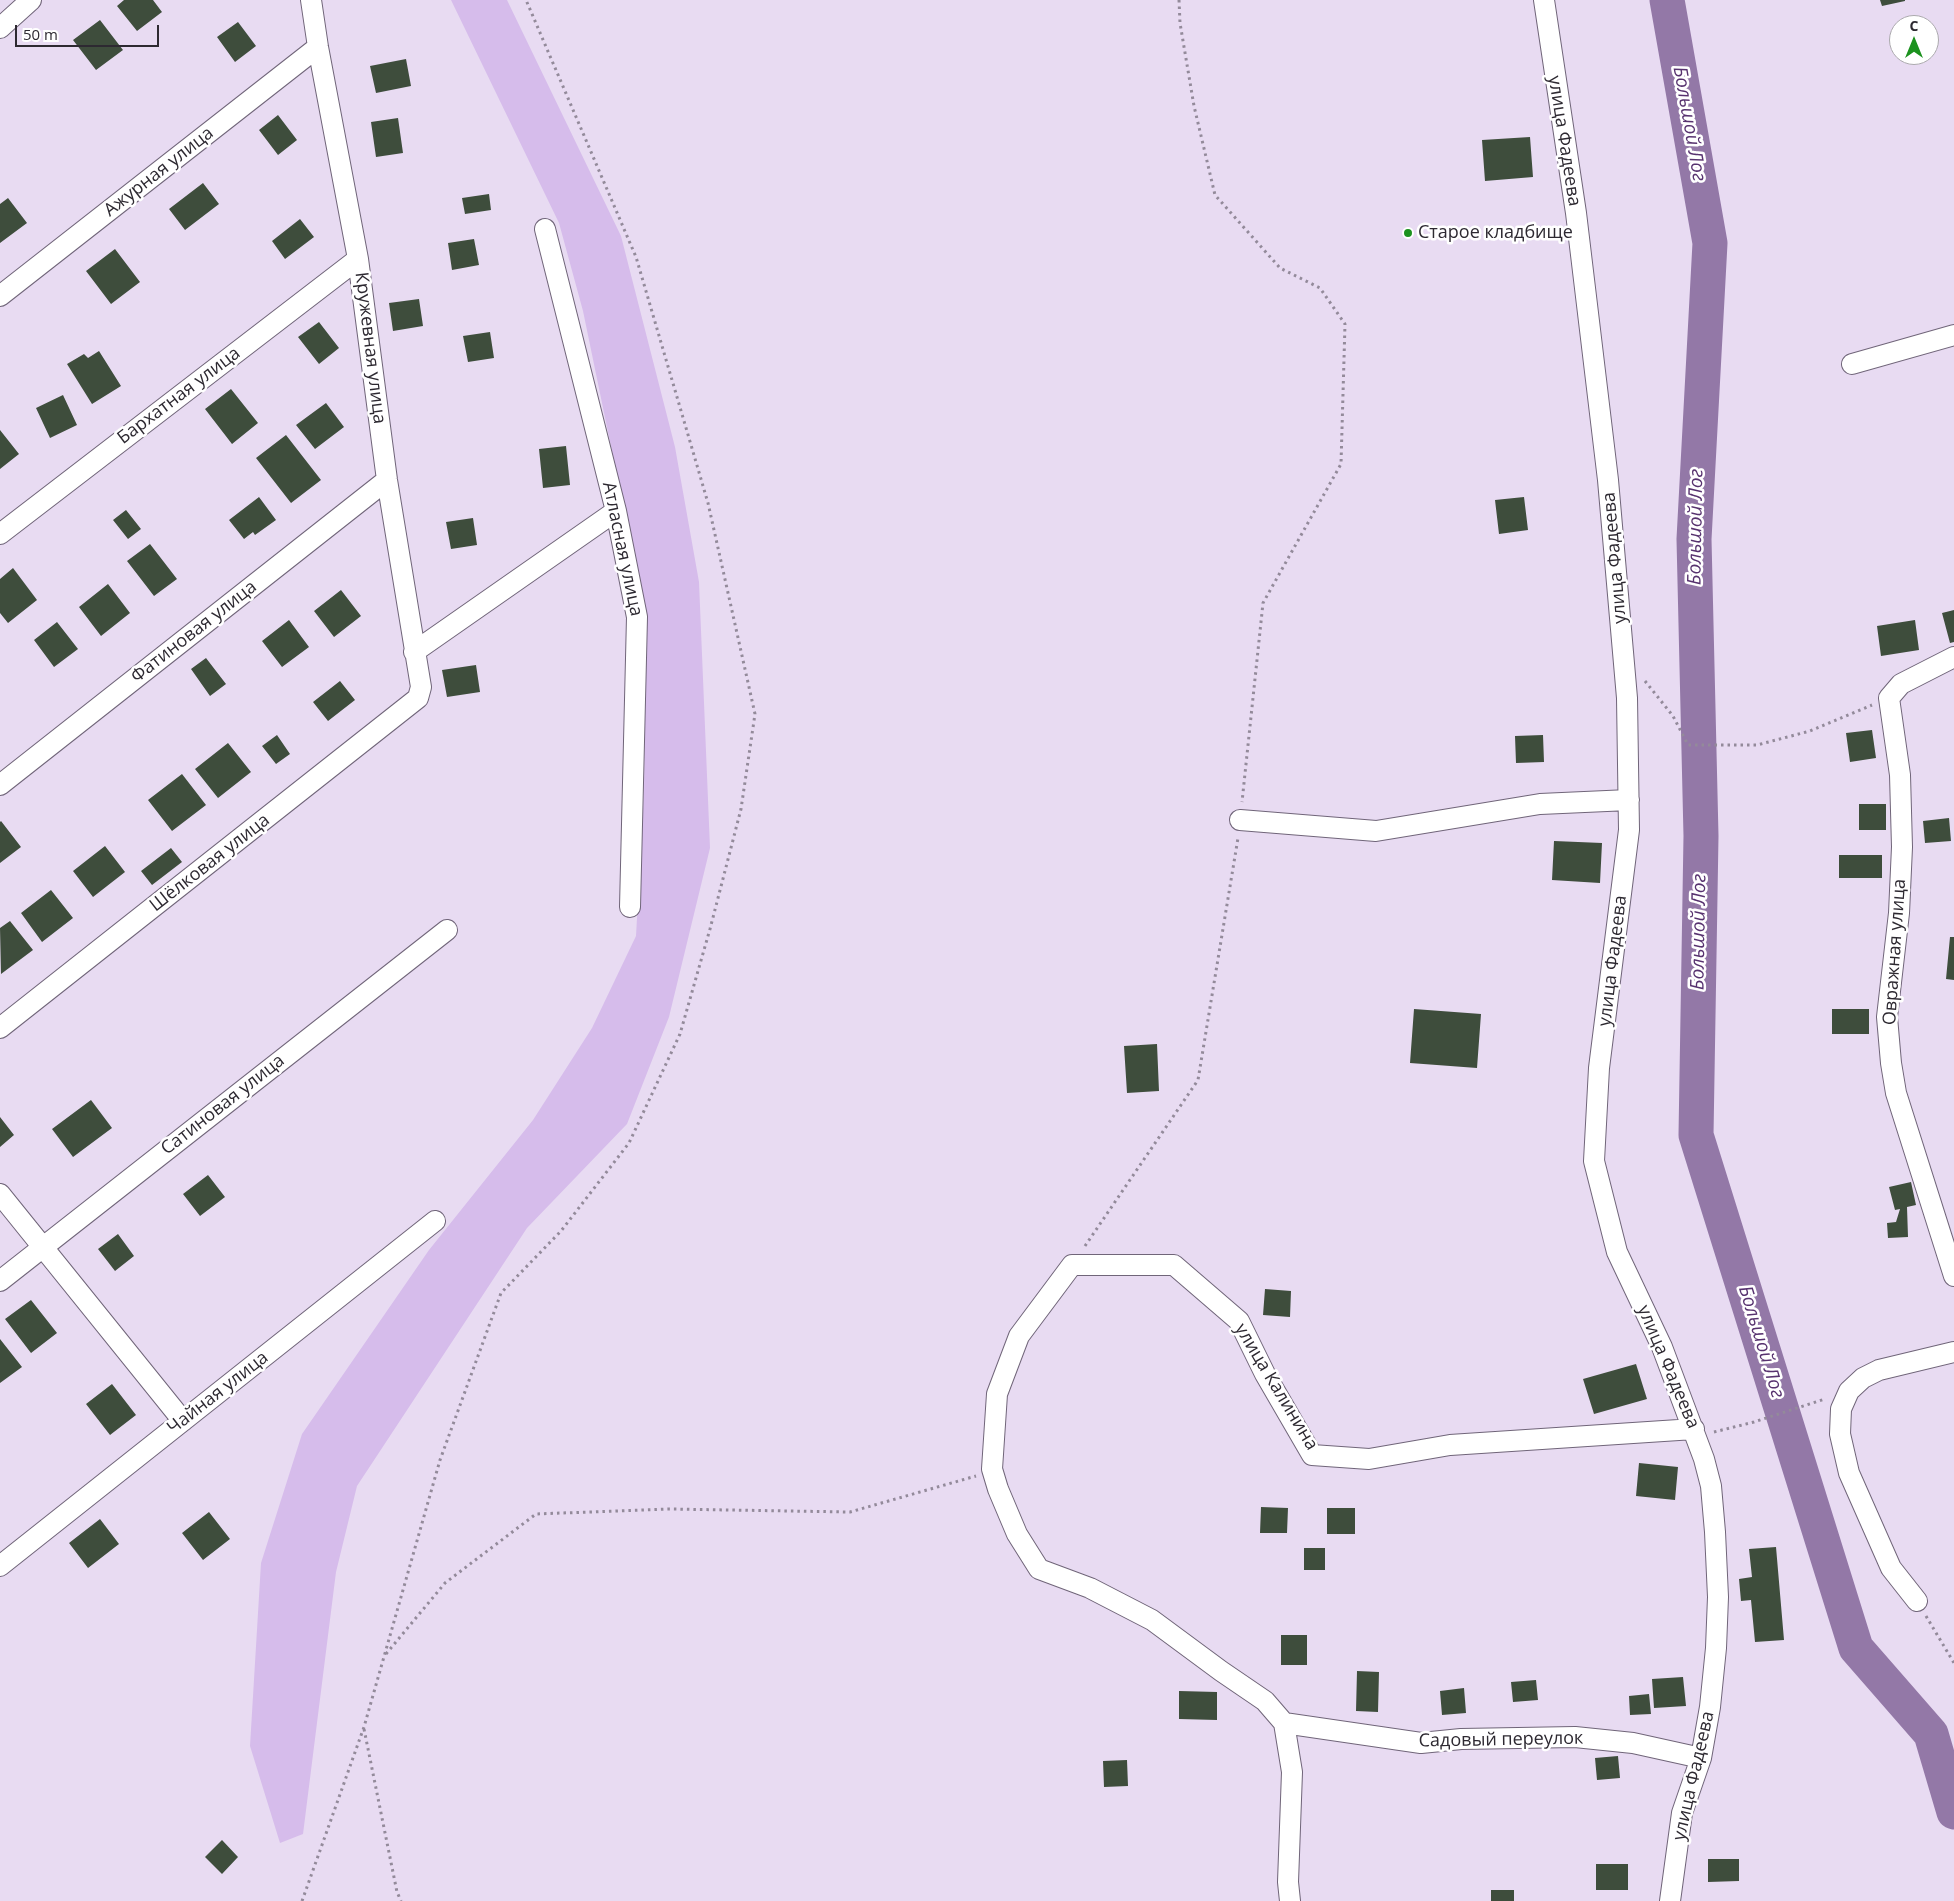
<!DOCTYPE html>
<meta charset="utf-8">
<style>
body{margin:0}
#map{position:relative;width:1954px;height:1901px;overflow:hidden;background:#e8dbf2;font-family:"Open Sans",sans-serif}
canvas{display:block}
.north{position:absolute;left:1889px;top:15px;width:50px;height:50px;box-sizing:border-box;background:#fff;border:1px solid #aba9ad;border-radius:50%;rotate:0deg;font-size:14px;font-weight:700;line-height:20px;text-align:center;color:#2d2931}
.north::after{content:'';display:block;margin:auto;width:18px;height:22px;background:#1c921f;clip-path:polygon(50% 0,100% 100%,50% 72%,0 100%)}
.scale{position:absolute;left:15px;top:25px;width:144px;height:22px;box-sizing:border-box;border:2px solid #2d2931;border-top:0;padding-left:6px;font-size:15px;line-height:18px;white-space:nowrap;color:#2d2931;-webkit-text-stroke:4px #fff;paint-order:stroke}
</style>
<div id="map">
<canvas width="1954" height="1901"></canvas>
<div class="north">С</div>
<div class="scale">50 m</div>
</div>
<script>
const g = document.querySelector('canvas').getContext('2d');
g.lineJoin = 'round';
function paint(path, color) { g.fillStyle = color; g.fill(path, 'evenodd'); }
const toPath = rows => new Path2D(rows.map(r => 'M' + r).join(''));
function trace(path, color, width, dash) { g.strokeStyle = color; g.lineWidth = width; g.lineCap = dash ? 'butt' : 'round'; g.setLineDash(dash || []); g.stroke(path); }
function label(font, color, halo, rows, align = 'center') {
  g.font = font + ' "Open Sans",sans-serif'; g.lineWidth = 5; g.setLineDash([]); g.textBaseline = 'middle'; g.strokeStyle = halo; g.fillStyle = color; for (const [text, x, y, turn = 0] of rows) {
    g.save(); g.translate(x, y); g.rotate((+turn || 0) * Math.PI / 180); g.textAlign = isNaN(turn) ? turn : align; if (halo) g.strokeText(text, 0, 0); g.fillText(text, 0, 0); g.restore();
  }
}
paint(toPath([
 [451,0,507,0,621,236,675,447,699,582,710,848,669,1017,627,1124,527,1228,357,1486,336,1572,303,1834,280,1843,250,1746,261,1563,302,1434,429,1250,533,1120,592,1028,636,936,644,793,646,650,633,553,583,311,559,223]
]), '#d6bceb');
trace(toPath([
 [1667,0,1710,243,1694,539,1701,836,1696,1135,1856,1648,1931,1734,1954,1812]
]), '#9378a7', 35);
paint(toPath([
 [124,0,153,0,162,12,137,31,117,6],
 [1880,0,1905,0,1905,1,1882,6],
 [100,20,123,50,96,70,73,40],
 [238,22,256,46,235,62,217,37],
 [406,59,411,86,376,93,370,66],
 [278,115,297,140,278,155,259,130],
 [398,118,403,153,376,157,371,122],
 [1530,137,1533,177,1485,181,1482,140],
 [203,183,219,204,185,230,169,209],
 [489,194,491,210,465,214,462,198],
 [8,198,27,223,0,243,0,204],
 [300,219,314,237,285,259,272,241],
 [474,239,479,265,452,270,448,243],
 [115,249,140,282,111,304,86,271],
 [419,299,423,326,393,331,389,303],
 [319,322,339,348,319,364,298,337],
 [490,332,494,358,468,362,463,336],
 [99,351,121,386,92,404,67,364,84,354,88,358],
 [231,389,258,423,232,444,205,409],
 [63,395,77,425,50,438,36,408],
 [326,403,344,427,315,449,296,425],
 [0,430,19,454,0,469],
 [286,435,321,480,291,503,256,458],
 [566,446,570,485,543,488,539,449],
 [259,497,276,520,255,535,253,532,244,539,229,520],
 [1524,497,1528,530,1499,534,1495,500],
 [126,510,141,529,128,539,113,520],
 [473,518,477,545,451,549,446,522],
 [150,544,177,579,154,596,127,561],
 [13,568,37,600,8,623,0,613,0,579],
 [108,584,130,613,101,636,79,607],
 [341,590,361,616,334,637,314,611],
 [1954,610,1954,642,1950,643,1942,613],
 [289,620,309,647,282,667,262,641],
 [1915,620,1919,650,1881,656,1877,626],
 [57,622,78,649,54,667,34,640],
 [206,658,226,684,210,696,191,669],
 [476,665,480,692,447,697,442,670],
 [340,681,355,700,328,721,313,702],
 [1872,730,1876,758,1850,762,1846,733],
 [277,735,290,754,276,764,262,746],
 [1543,735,1544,762,1516,763,1515,736],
 [228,743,251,772,218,798,195,769],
 [182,774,206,805,172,831,148,800],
 [1859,804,1886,804,1886,830,1859,830],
 [1949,818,1951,841,1925,843,1923,821],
 [1,821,21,847,0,863,0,822],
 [1554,841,1602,843,1600,883,1552,880],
 [105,846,125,872,93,897,73,871],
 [171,848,182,862,152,885,141,871],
 [1839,855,1882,855,1882,878,1839,878],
 [51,890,73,918,42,942,21,913],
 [10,921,33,950,1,974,0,928],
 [1950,937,1954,937,1954,980,1946,979],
 [1414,1009,1481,1014,1477,1068,1410,1063],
 [1832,1009,1869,1009,1869,1034,1832,1034],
 [1157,1044,1159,1091,1127,1093,1124,1046],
 [91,1100,112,1128,73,1157,52,1129],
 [0,1117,14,1135,0,1147],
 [208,1175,225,1197,200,1216,183,1194],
 [1911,1182,1916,1205,1907,1207,1908,1237,1888,1238,1887,1223,1896,1222,1900,1209,1895,1210,1889,1187],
 [118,1234,134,1256,115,1271,98,1249],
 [1265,1289,1291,1291,1290,1317,1263,1315],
 [31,1300,57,1333,31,1353,5,1319],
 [0,1339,22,1367,0,1383],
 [1636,1364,1647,1399,1594,1414,1583,1379],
 [112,1384,136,1415,110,1435,86,1404],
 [1639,1463,1678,1467,1675,1500,1636,1496],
 [1261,1507,1288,1508,1287,1533,1260,1533],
 [1327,1508,1355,1508,1355,1534,1327,1534],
 [209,1512,230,1539,203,1560,182,1533],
 [100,1519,119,1544,88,1568,69,1543],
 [1776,1547,1784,1640,1755,1642,1751,1600,1741,1601,1739,1579,1752,1577,1749,1549],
 [1304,1548,1325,1548,1325,1570,1304,1570],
 [1281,1635,1307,1635,1307,1665,1281,1665],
 [1357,1671,1379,1672,1378,1712,1356,1711],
 [1683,1677,1686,1706,1654,1708,1652,1679],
 [1536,1680,1538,1700,1513,1702,1511,1682],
 [1464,1688,1466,1713,1442,1715,1440,1691],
 [1179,1691,1217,1692,1217,1720,1179,1719],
 [1649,1694,1651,1714,1630,1715,1629,1696],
 [1618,1756,1620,1778,1597,1780,1595,1758],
 [1127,1760,1128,1786,1104,1787,1103,1761],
 [222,1840,238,1857,222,1874,205,1857],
 [1708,1859,1739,1859,1739,1881,1708,1882],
 [1596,1864,1628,1864,1628,1890,1596,1890],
 [1491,1890,1514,1890,1514,1901,1491,1901]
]), '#3e4d3c');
const minor = toPath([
 [1544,0,1576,213,1608,480,1627,698,1629,830,1599,1068,1594,1161,1617,1252,1662,1347,1704,1459,1711,1486,1715,1532,1718,1597,1716,1648,1710,1707,1701,1758,1682,1813,1670,1901],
 [0,28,31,0],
 [545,229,616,511,637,617,630,907],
 [0,296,318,47],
 [1852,364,1954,335],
 [0,534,358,259],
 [414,652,616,511],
 [1954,657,1901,684,1889,698,1900,775,1902,847,1899,913,1887,1017,1891,1063,1896,1093,1954,1276],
 [0,785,387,480],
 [1240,820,1376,831,1540,804,1629,800],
 [0,1028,418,698,421,687,387,480,358,259,318,47,311,0],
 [0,1194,183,1421],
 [0,1281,447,930],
 [1694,1429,1450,1445,1369,1459,1312,1455,1265,1374,1239,1321,1174,1265,1072,1265,1019,1336,997,1394,992,1469,998,1489,1017,1534,1039,1569,1090,1588,1152,1620,1221,1671,1265,1701,1284,1723,1421,1743,1461,1739,1575,1737,1633,1743,1701,1758],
 [0,1566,435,1221],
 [1917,1601,1891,1568,1849,1473,1840,1434,1841,1409,1849,1391,1863,1378,1879,1370,1954,1352],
 [1284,1723,1292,1772,1288,1882,1290,1901]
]);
trace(minor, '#706579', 22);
trace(toPath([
 [1179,0,1180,23,1194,106,1215,195,1280,268,1320,288,1345,324,1341,464,1263,603,1242,802],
 [1645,681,1673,716,1688,745,1757,745,1810,731,1872,705],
 [1085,1246,1198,1080,1238,838],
 [1714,1432,1754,1422,1825,1399],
 [1926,1616,1954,1663],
 [386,1654,445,1583,536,1514,669,1509,850,1512,976,1476],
 [364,1729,397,1892,401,1901],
 [302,1901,364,1727,440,1460,501,1293,561,1231,629,1143,680,1034,710,929,741,809,755,714,708,503,636,257,526,0]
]), '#938a9a', 3, [2.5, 4]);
trace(minor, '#fff', 20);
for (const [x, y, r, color] of [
 [1408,233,5,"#1c921f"]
]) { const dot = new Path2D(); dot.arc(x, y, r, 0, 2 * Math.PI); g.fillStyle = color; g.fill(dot); trace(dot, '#fff', 2); }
label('18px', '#2d2931', '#fff', [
 ["улица Фадеева",1564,141,81],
 ["Ажурная улица",159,172,-38],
 ["Кружевная улица",370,348,83],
 ["Бархатная улица",179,396,-37],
 ["Атласная улица",622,549,78],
 ["улица Фадеева",1615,558,-95],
 ["Фатиновая улица",194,632,-38],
 ["Шёлковая улица",210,863,-38],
 ["Овражная улица",1895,952,-86],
 ["улица Фадеева",1613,961,-83],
 ["Сатиновая улица",223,1105,-38],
 ["улица Фадеева",1668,1367,67],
 ["улица Калинина",1276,1387,59],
 ["Чайная улица",218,1393,-38],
 ["Садовый переулок",1501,1740,-1],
 ["улица Фадеева",1694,1776,-77]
]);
label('18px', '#2d2931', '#fff', [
 ["Старое кладбище",1418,233]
], 'left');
label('italic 19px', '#57326f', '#fff', [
 ["Большой Лог",1689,124,80],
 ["Большой Лог",1696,527,-89],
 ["Большой Лог",1699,932,-89],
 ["Большой Лог",1761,1342,73]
]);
</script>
